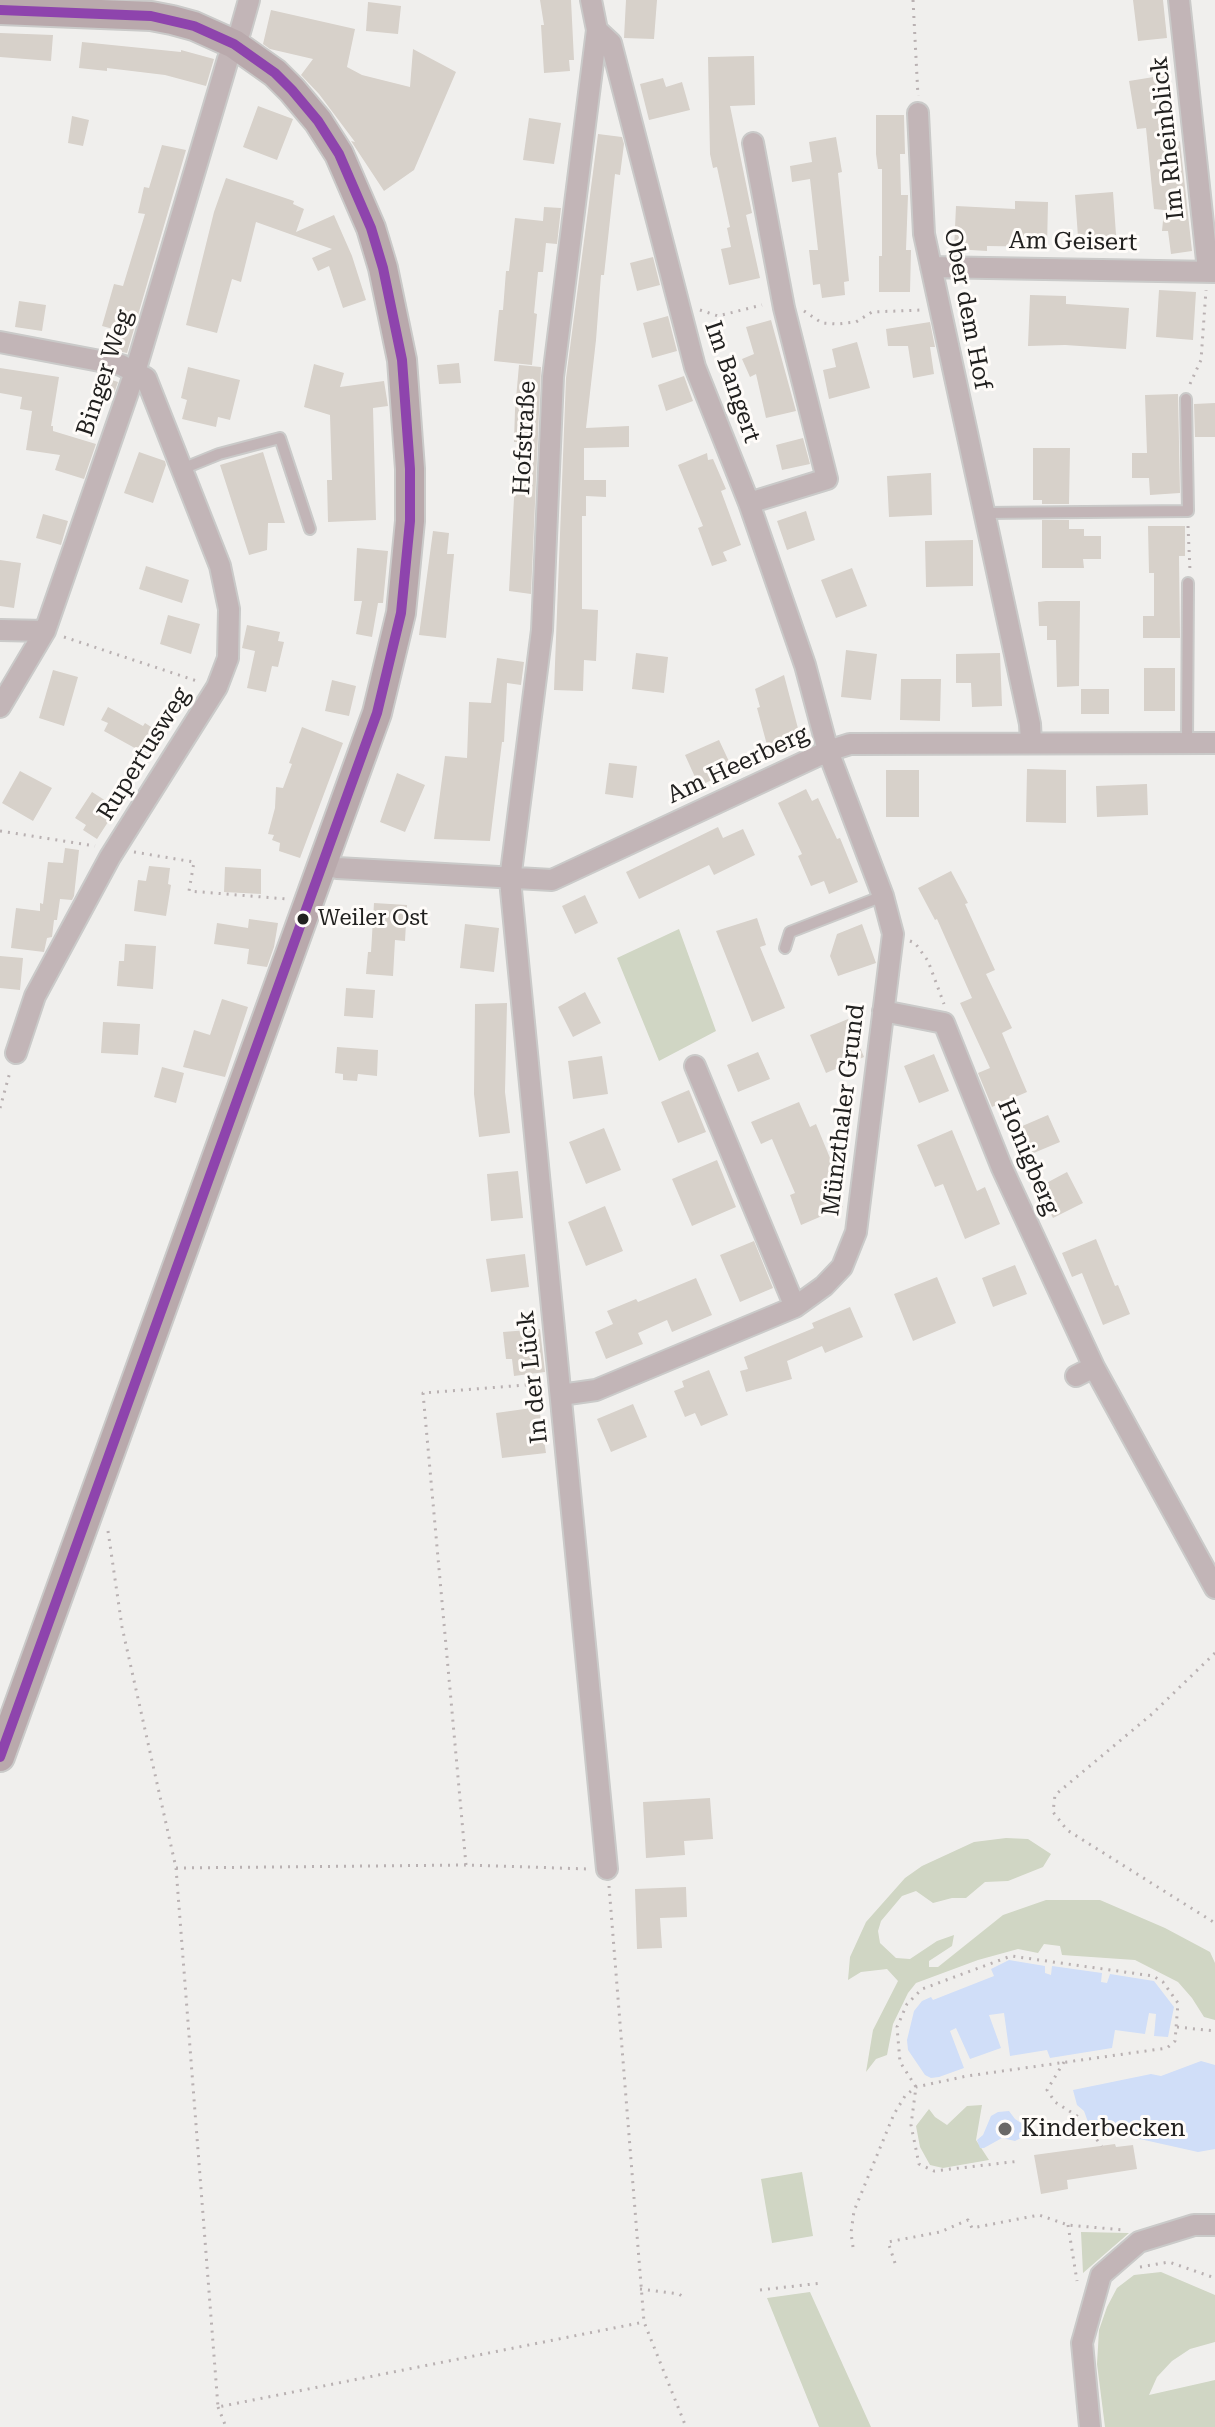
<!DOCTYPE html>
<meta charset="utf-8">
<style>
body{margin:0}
canvas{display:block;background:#f0efed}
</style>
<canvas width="1215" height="2427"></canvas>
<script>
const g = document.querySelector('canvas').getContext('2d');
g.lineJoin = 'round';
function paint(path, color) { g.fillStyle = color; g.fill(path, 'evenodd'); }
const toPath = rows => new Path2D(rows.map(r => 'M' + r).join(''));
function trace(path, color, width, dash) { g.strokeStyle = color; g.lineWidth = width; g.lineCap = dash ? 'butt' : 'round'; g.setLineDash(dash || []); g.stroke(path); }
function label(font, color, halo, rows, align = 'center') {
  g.font = font + ' "Roboto Serif",serif'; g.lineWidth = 6; g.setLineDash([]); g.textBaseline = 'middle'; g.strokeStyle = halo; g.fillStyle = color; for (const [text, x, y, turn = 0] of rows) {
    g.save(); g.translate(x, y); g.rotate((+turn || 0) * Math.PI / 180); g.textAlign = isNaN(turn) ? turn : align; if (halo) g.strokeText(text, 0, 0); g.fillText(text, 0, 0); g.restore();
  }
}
paint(toPath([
 [679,929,716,1031,659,1061,617,958],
 [1006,1838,1028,1839,1051,1854,1043,1867,1008,1881,985,1882,966,1898,952,1898,933,1903,916,1891,902,1896,881,1921,878,1931,880,1943,896,1958,910,1959,937,1941,954,1935,952,1946,929,1961,929,1967,938,1967,1003,1915,1046,1900,1100,1900,1165,1928,1210,1952,1215,1963,1215,2020,1204,2017,1192,1998,1178,1982,1135,1960,1062,1955,1060,1946,1044,1944,1038,1953,1018,1949,978,1960,916,1983,908,1993,893,2024,887,2055,876,2059,866,2072,873,2030,898,1981,887,1969,861,1972,848,1980,850,1957,866,1922,905,1878,922,1866,974,1842],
 [982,2105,976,2140,989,2160,943,2168,930,2165,920,2147,916,2126,929,2109,935,2117,947,2125,967,2106],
 [802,2172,813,2236,772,2243,761,2179],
 [1081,2232,1129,2233,1083,2273],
 [1161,2272,1215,2295,1215,2342,1190,2349,1172,2361,1157,2377,1149,2395,1215,2380,1215,2427,1105,2427,1097,2364,1099,2330,1107,2307,1117,2288,1134,2275],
 [810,2292,871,2427,819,2427,767,2298]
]), '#d0d6c4');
paint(toPath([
 [1009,1960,1045,1966,1045,1973,1051,1975,1052,1966,1102,1973,1101,1982,1107,1983,1110,1974,1154,1981,1174,2007,1168,2037,1154,2036,1156,2014,1149,2013,1145,2034,1115,2030,1112,2048,1050,2058,1047,2050,1010,2056,1004,2013,989,2015,1001,2048,970,2059,956,2028,950,2031,964,2068,939,2077,931,2078,925,2075,908,2050,907,2040,914,2011,922,2001,931,1997,933,2000,994,1976,991,1969],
 [1201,2061,1215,2065,1215,2149,1198,2152,1095,2129,1088,2122,1084,2111,1077,2105,1073,2090,1151,2074,1161,2076],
 [1009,2111,1015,2119,1024,2125,1026,2133,1023,2137,1015,2141,1002,2138,984,2148,980,2148,977,2140,983,2135,991,2116,998,2112]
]), '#d0def8');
paint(toPath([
 [540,0,571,0,574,60,569,60,570,71,544,73,541,25,544,25],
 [626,0,657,0,654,39,624,38],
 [1133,0,1163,0,1167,38,1138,41],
 [368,2,401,6,398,34,366,31],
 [271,10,355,29,347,67,362,75,410,87,413,49,456,72,414,170,384,191,351,141,355,142,319,94,301,75,313,59,270,49,263,44],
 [0,33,53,35,51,61,0,57],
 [82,42,181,52,181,50,214,59,206,86,165,75,107,68,107,71,79,68],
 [754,56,755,105,730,106,752,213,746,215,760,278,729,285,721,249,731,247,727,228,730,227,717,167,713,168,710,154,708,57],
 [1166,75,1178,142,1180,141,1192,251,1171,254,1168,231,1162,231,1164,210,1154,209,1146,128,1137,129,1129,81],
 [663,78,666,87,682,82,690,110,649,120,640,84],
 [258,106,293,119,277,160,243,147],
 [876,115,904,115,905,154,900,154,901,195,908,195,906,250,911,250,910,292,879,292,879,256,882,256,882,169,878,169,876,154],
 [72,116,89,120,83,146,68,143],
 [529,118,561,123,554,164,523,160],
 [598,134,622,137,624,144,620,175,615,174,604,275,601,275,596,340,586,428,629,426,629,447,584,448,584,480,606,480,606,497,586,496,586,516,582,516,582,609,598,610,596,661,584,660,583,691,554,690,566,378],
 [836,137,842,172,838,173,849,281,844,282,845,295,822,298,820,284,813,285,809,250,818,250,810,179,792,182,790,166,812,162,809,142],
 [162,145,186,150,127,353,108,349,113,329,102,326,114,284,123,286,145,214,138,213,144,187,149,188],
 [226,178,294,201,293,204,304,209,296,232,334,215,352,256,366,300,343,308,329,266,318,271,312,258,332,249,256,222,241,282,232,279,217,333,186,325,214,212],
 [1113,192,1117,249,1079,251,1075,195],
 [1015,201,1048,202,1047,247,987,246,987,251,954,249,956,206,1015,209],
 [544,207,561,208,557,244,546,243,543,272,538,272,534,313,537,314,532,365,494,361,499,310,503,310,506,271,509,271,515,218,543,221],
 [653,257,660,285,637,291,630,263],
 [1159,290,1196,292,1193,340,1156,337],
 [1030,295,1066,296,1066,304,1129,308,1126,349,1065,345,1028,346],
 [19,301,46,305,42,331,15,327],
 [668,316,677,351,652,358,643,323],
 [771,320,796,411,766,418,756,374,750,377,742,359,754,354,746,327],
 [930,322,935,347,930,347,934,374,913,378,908,346,888,346,886,329],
 [857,342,870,388,829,399,823,370,836,367,832,349],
 [459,363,461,383,439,384,437,365],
 [314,364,344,373,340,387,384,381,388,406,373,408,376,520,328,522,327,480,332,480,330,415,304,407],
 [519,365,541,367,531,594,509,591,517,442,514,442,515,410],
 [188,367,240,380,230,420,218,417,216,427,182,419,187,400,181,398],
 [0,368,59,377,51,426,53,426,53,431,96,444,84,479,55,470,60,455,26,450,32,411,20,409,22,397,0,393],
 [684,376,693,401,666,411,658,385],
 [106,378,118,382,111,402,99,398],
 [1178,394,1180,493,1150,495,1149,478,1132,478,1132,453,1147,453,1145,395],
 [1215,403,1215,437,1195,437,1194,404],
 [803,438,810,464,782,470,776,445],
 [1033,448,1070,448,1069,504,1042,504,1042,500,1033,500],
 [139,452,165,461,166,465,153,503,124,493],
 [263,452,285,523,268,523,267,550,249,555,220,465],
 [707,453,708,460,713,459,726,489,721,491,741,545,723,552,727,561,712,566,698,528,703,526,678,465],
 [931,473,932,515,889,517,887,476],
 [806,511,815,540,787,550,777,521],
 [43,514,68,521,61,545,36,538],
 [1042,520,1069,520,1069,529,1084,529,1084,536,1101,536,1101,559,1083,559,1084,568,1042,568],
 [1148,526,1185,526,1185,556,1179,556,1180,638,1143,638,1143,616,1154,616,1154,573,1149,573],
 [433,531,449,533,447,554,454,554,446,638,419,635],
 [973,540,973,586,926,587,925,541],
 [357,548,388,551,383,603,378,603,372,637,356,634,362,601,354,601],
 [0,560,21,563,14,608,0,606],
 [146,566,189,580,182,603,139,589],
 [852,568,867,606,836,618,821,580],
 [1046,601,1080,601,1079,686,1057,687,1056,640,1047,640,1047,626,1039,626,1038,602],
 [168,615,200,624,191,654,160,644],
 [247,625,280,632,278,641,284,642,278,667,272,666,266,692,247,688,255,651,242,648],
 [846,650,877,654,871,700,841,697],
 [636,653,668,657,664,693,632,689],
 [1000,653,1002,706,972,707,971,683,956,683,956,654],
 [497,658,524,662,521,685,507,683,504,742,502,742,490,841,434,839,445,756,467,758,469,702,491,703],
 [1144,668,1175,668,1175,711,1144,711],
 [53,670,78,677,64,726,39,718],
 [784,675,800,736,767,745,757,708,760,707,755,689],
 [901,679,941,679,940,721,900,720],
 [332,680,356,686,349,716,325,711],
 [1081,689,1109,689,1109,714,1081,714],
 [108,707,143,726,145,723,165,736,151,757,104,731,108,723,101,720],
 [302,727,343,743,300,858,279,851,280,843,272,840,274,835,268,834,275,808,276,787,283,788,292,764,289,763],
 [719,740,733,770,699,786,685,755],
 [609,763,637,766,633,798,605,794],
 [1027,769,1066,770,1066,823,1026,822],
 [886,770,919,770,919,817,886,817],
 [20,771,52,788,33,821,2,803],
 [397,773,425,785,405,832,380,822],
 [1147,784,1148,815,1097,817,1096,786],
 [806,789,812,801,818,798,837,839,840,838,858,882,829,894,824,881,811,886,798,856,802,854,778,803],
 [92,792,117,808,97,839,83,830,86,825,75,818],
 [718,827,723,838,743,829,755,855,714,875,709,865,639,899,626,872],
 [65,848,79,850,74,896,72,900,60,899,57,920,54,920,52,937,47,938,44,952,11,948,16,908,40,911,40,903,43,904,48,862,63,863],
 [149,866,170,868,168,884,171,885,166,916,134,911,138,880,146,881],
 [225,867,261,869,261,894,224,892],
 [951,871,968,903,965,904,995,970,986,974,1012,1028,1002,1033,1027,1092,992,1107,978,1073,990,1068,960,1003,972,998,937,919,935,920,918,888],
 [585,895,598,923,575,934,562,906],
 [374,903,407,905,405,941,395,940,393,976,366,974,368,952,371,952],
 [757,918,766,945,760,947,785,1008,752,1022,716,931],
 [249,919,278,923,274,947,267,967,247,964,249,949,214,944,217,923,248,928],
 [465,924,499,928,494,972,460,968],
 [862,924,876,963,838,976,830,956,837,934],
 [125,944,156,946,153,989,117,986,119,961,124,961],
 [0,956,23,958,20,990,0,988],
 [346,988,375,990,373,1018,344,1016],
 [585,992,601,1023,573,1037,558,1007],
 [222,999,248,1007,225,1077,183,1067,194,1030,210,1035],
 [507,1003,505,1092,510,1133,479,1137,474,1094,475,1004],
 [848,1019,864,1057,826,1073,810,1035],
 [103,1022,140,1024,138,1055,101,1053],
 [337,1047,378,1050,377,1076,358,1074,357,1081,343,1080,343,1074,335,1073],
 [758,1052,770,1079,738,1092,727,1065],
 [934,1054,949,1091,919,1103,904,1066],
 [602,1056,608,1094,573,1099,568,1061],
 [162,1067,184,1073,176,1103,154,1097],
 [689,1090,706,1132,678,1143,661,1102],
 [799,1102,810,1127,816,1124,837,1175,831,1177,843,1207,801,1225,790,1195,795,1193,772,1139,761,1144,751,1122],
 [1048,1115,1060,1142,1024,1157,1013,1130],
 [604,1128,621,1170,586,1184,569,1142],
 [952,1130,977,1191,985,1187,1000,1224,965,1239,943,1184,935,1187,917,1145],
 [717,1160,736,1207,692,1226,672,1179],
 [518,1171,523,1218,491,1221,487,1174],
 [1067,1172,1083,1203,1053,1218,1037,1188],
 [605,1206,623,1251,586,1266,568,1222],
 [1096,1239,1115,1286,1118,1285,1130,1314,1103,1325,1082,1273,1072,1277,1062,1253],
 [754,1241,773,1288,740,1302,720,1255],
 [525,1254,529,1287,491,1292,486,1259],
 [1015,1265,1027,1294,993,1307,982,1278],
 [937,1277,956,1323,913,1341,894,1294],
 [696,1278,712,1315,672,1332,667,1320,638,1333,643,1344,606,1359,595,1332,613,1324,607,1311,636,1299,638,1302],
 [850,1307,863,1337,825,1353,822,1346,787,1361,792,1379,746,1392,740,1371,748,1369,744,1357,814,1328,812,1323],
 [540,1329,545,1372,514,1376,512,1359,506,1359,503,1332],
 [709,1370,728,1415,701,1426,695,1413,685,1417,674,1391,684,1387,682,1381],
 [633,1404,647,1437,611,1452,597,1419],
 [539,1407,546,1453,502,1458,496,1413],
 [710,1798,713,1839,684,1841,685,1855,646,1858,643,1802],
 [686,1887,687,1917,660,1918,662,1948,637,1949,635,1889],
 [1115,2144,1116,2147,1133,2145,1137,2169,1067,2180,1068,2189,1041,2194,1034,2155]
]), '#d7d1ca');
const lane = toPath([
 [182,469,219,454,280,438,310,529],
 [983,513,1188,511,1186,399],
 [1187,743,1188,583],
 [785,948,790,932,883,896]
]);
const street = toPath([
 [591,0,597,30,553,377,542,630,510,880,607,1869],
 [1179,0,1208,270],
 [918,113,924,234,1030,724,1031,743],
 [931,267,1215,272],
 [0,342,121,365,146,378,220,566,229,609,228,658,217,687,110,857,35,996,16,1053],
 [749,503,827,479,784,308,753,143],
 [0,630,45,631],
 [0,707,45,631,135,372,228,59,240,32,249,0],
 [324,864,337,868,552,880,828,751,850,744,1215,743],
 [883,1011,944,1023,1002,1168,1094,1367,1076,1376],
 [695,1066,795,1307],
 [1094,1367,1215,1588],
 [561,1395,596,1390,795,1307,824,1286,842,1267,856,1232,893,934,883,896,828,751,805,665,749,503,695,367,611,43,597,30],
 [1090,2427,1082,2343,1101,2275,1139,2242,1194,2225,1215,2225]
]);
const secondary = toPath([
 [0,10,151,16,172,20,194,26,234,44,275,73,292,90,318,121,339,154,371,228,383,268,402,360,410,469,410,521,401,613,377,713,0,1757]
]);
trace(lane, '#cacac9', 14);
trace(street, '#cacac9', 24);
trace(secondary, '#cacac9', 32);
trace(toPath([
 [913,0,918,96],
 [700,310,718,316,762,305],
 [804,311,822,323,837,324,856,322,872,312,921,310],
 [1190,384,1201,360,1206,290],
 [1188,526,1190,571],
 [64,637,197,681],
 [0,831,95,846],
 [134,852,194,862,189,891,287,899],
 [910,941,915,943,928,961,944,1004],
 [0,1108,10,1072],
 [108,1531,122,1627,176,1868,218,2407,644,2322],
 [1215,1653,1152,1714,1055,1795,1053,1812,1067,1830,1215,1923],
 [466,1865,423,1393,539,1384],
 [176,1868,466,1865,588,1869],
 [609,1886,644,2322,686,2427],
 [1177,2027,1215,2031],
 [1064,2062,1047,2090,1055,2102,1077,2116,1102,2146],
 [1068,2225,1077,2281],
 [853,2247,851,2233,854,2211,894,2114,905,2096,916,2087,967,2076,1167,2048,1175,2041,1178,2003,1163,1982,1153,1976,1011,1956,922,1989,907,2004,897,2027,900,2062,916,2087,911,2125,919,2164,934,2171,1020,2161],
 [895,2263,888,2242,940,2232,968,2220,972,2228,1039,2215,1068,2225,1123,2230],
 [1140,2267,1169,2262,1215,2278],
 [640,2289,679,2294,685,2298],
 [760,2290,822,2283],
 [218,2407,226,2427]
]), '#b9b1b2', 3, [2, 6]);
trace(lane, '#c2b5b7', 10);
trace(street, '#c2b5b7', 20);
trace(secondary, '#b9a9ac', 28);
trace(toPath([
 [0,10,151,16,194,26,234,44,275,73,292,90,318,121,339,154,371,228,383,268,402,360,410,469,410,521,401,613,377,713,0,1757]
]), '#8e44ad', 10);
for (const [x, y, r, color] of [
 [303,919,7,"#21201f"],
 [1005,2129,8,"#696867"]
]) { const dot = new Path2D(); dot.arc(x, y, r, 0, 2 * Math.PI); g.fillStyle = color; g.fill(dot); trace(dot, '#fffcf9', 3); }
label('22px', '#21201f', '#fffcf9', [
 ["Weiler Ost",318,919]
], 'left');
label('24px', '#21201f', '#fffcf9', [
 ["Im Rheinblick",1168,138,-96],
 ["Am Geisert",1073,242,1],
 ["Ober dem Hof",967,309,79],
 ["Binger Weg",105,373,-72],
 ["Im Bangert",732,382,71],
 ["Hofstraße",525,438,-87],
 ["Rupertusweg",144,754,-58],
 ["Am Heerberg",738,765,-25],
 ["Münzthaler Grund",844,1110,-83],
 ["Honigberg",1028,1157,67],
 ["In der Lück",533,1377,-96]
]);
label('24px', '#21201f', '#fffcf9', [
 ["Kinderbecken",1021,2129]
], 'left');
</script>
